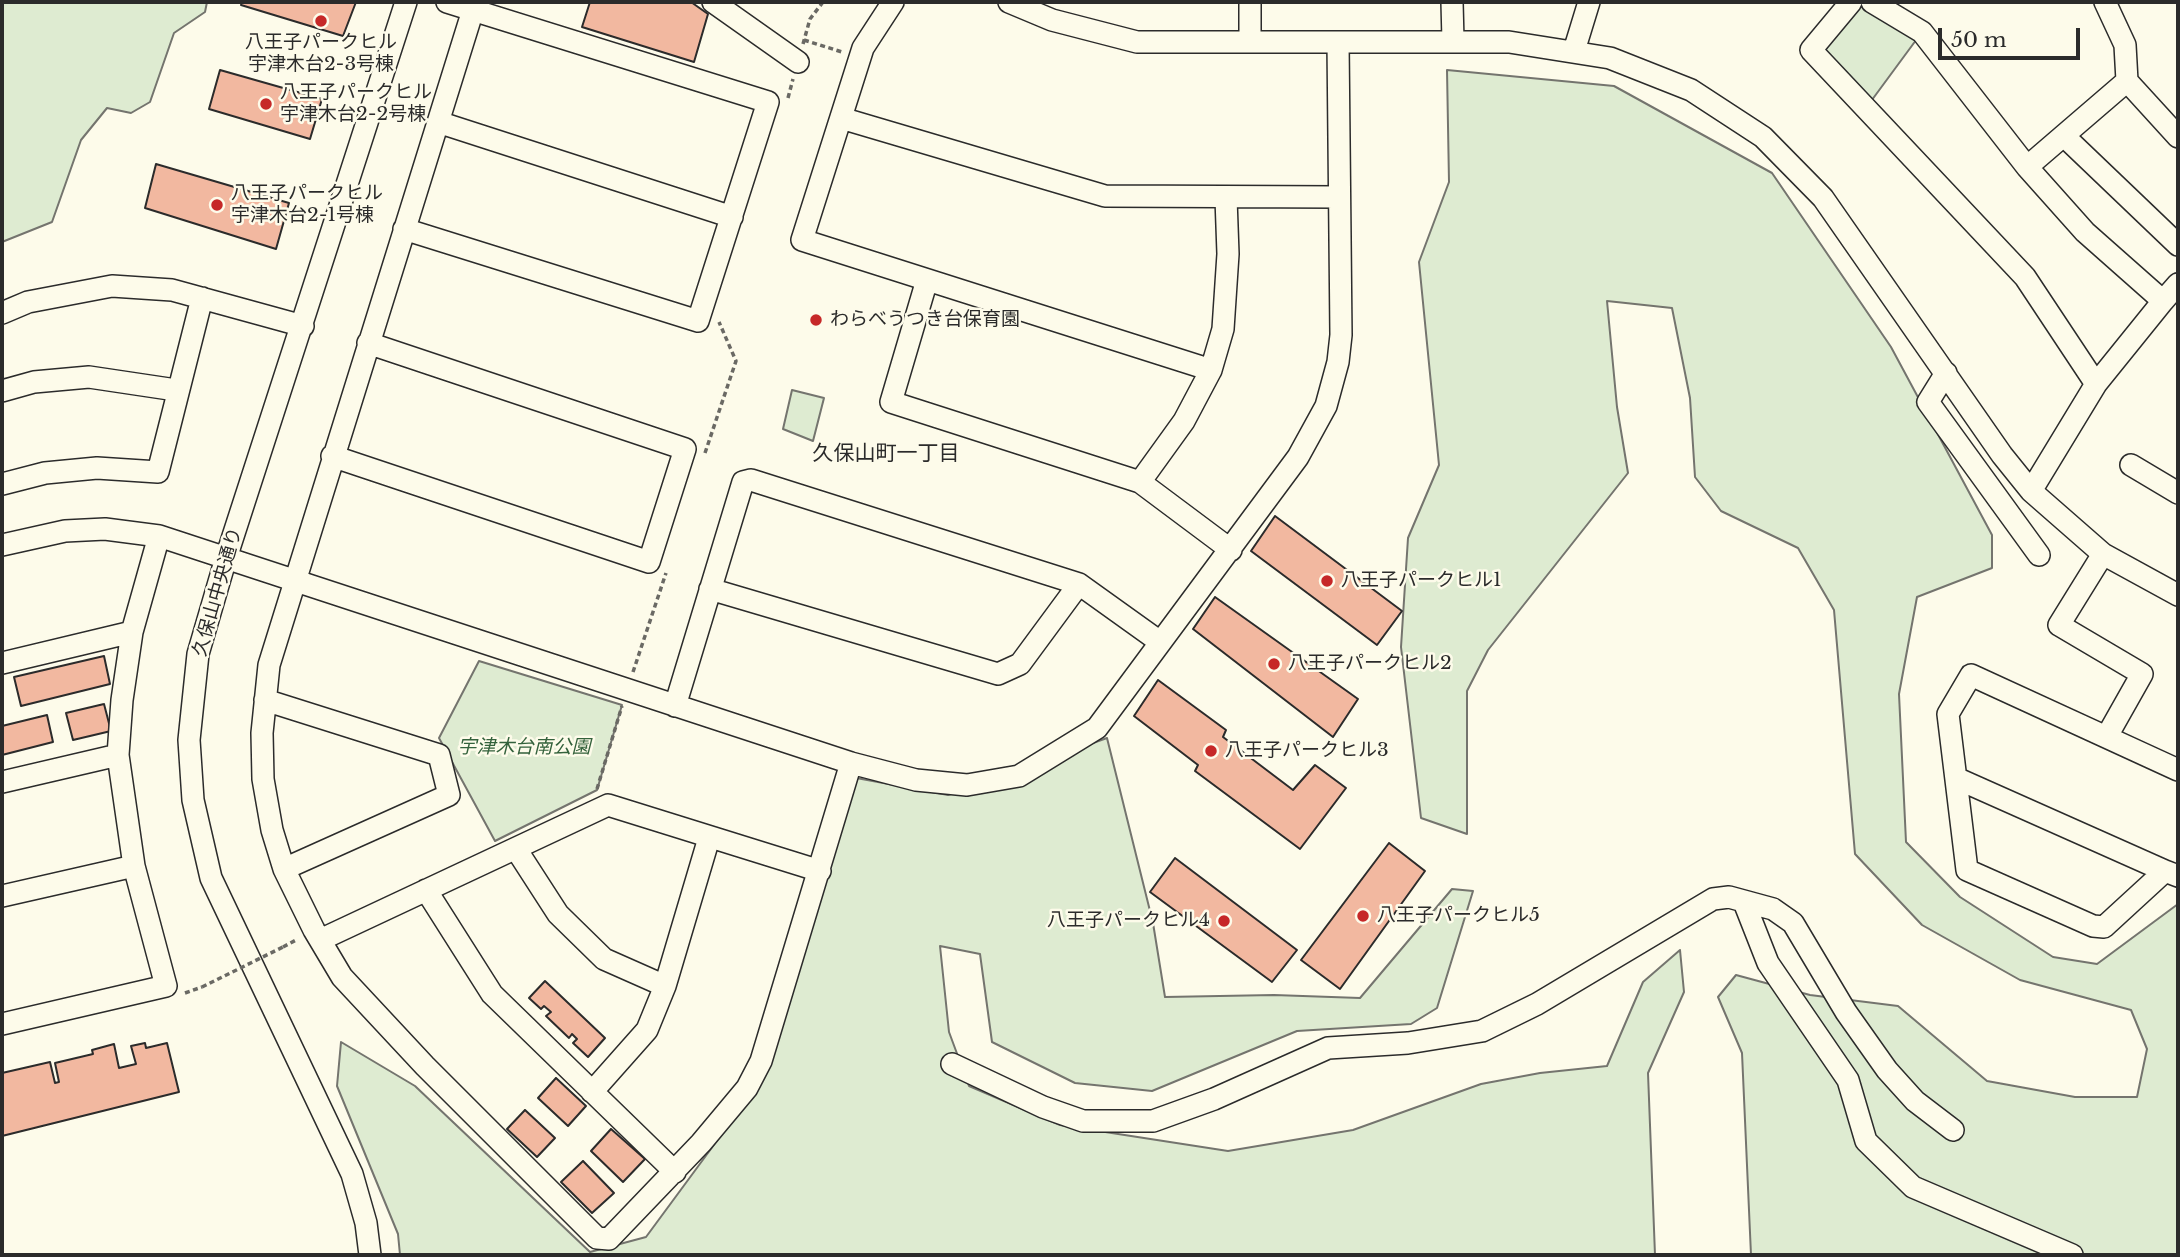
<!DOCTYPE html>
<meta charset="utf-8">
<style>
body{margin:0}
#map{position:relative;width:2180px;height:1257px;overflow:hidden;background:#fdfbea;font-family:"Libre Baskerville",serif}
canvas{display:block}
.frame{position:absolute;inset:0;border:4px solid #2b2b2b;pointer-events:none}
.scale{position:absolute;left:1938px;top:28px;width:142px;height:32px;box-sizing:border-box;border:4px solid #2b2b2b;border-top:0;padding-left:9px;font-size:21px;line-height:24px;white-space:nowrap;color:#2b2b2b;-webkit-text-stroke:5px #fdfbea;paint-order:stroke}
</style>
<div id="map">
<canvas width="2180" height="1257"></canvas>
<div class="frame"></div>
<div class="scale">50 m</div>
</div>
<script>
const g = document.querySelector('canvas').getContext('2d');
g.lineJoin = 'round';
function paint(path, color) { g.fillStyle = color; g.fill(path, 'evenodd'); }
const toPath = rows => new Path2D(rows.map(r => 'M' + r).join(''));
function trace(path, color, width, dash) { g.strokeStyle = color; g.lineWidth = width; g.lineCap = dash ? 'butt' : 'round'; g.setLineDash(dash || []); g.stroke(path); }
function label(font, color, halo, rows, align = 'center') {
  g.font = font + ' "Libre Baskerville","Noto Sans JP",serif'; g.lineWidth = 5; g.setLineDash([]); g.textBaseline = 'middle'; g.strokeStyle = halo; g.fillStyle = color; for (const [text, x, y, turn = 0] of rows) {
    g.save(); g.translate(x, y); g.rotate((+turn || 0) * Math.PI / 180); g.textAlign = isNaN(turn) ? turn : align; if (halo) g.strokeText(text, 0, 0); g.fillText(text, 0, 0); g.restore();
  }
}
const green = toPath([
 [2,2,207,2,205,12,174,33,150,102,131,113,107,108,81,140,52,222,2,242,2,2],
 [1851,2,1872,2,1922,32,1866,108,1811,50,1851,2],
 [1447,70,1614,86,1772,173,1891,347,1992,535,1992,568,1917,597,1899,694,1906,842,1960,897,2053,957,2097,964,2178,904,2178,1255,1751,1255,1742,1053,1718,997,1736,975,1810,995,1898,1006,1987,1081,2075,1097,2137,1097,2147,1049,2131,1010,2020,980,1922,925,1855,854,1834,610,1798,548,1721,511,1695,477,1690,398,1672,308,1607,301,1617,407,1628,473,1488,650,1467,691,1467,834,1421,818,1401,647,1408,538,1439,465,1419,262,1449,182,1447,70],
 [792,390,824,398,813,441,783,429,792,390],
 [479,661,622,705,597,790,495,841,439,738,479,661],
 [1107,738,1153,923,1165,997,1274,995,1360,998,1452,889,1473,891,1437,1008,1411,1024,1297,1031,1152,1091,1075,1083,992,1042,980,954,940,946,949,1032,969,1086,1060,1125,1228,1151,1353,1130,1481,1084,1540,1073,1607,1066,1643,982,1680,950,1684,992,1648,1073,1655,1255,400,1255,398,1234,337,1086,341,1042,415,1086,590,1252,646,1237,761,1081,851,777,948,795,1107,738]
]);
paint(green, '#deebd1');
trace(green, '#74746e', 2);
const building = toPath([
 [242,2,356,2,343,36,241,5,242,2],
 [590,2,691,2,708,14,694,62,582,27,590,2],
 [220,70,322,99,310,139,209,109,220,70],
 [156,164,289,203,276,249,145,208,156,164],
 [1275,516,1402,611,1377,645,1251,551,1275,516],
 [1215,597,1358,699,1333,737,1193,629,1215,597],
 [104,656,110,684,21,706,14,677,104,656],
 [1158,680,1226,730,1223,737,1293,790,1315,765,1346,788,1300,849,1195,771,1198,765,1134,716,1158,680],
 [104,704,111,731,73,740,66,713,104,704],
 [47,715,53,742,2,755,2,726,47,715],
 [1389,843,1425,871,1340,989,1301,960,1389,843],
 [1175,858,1297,950,1272,982,1150,892,1175,858],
 [545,981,605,1038,588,1057,573,1043,577,1039,572,1034,569,1038,546,1016,551,1012,544,1006,541,1009,529,998,545,981],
 [145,1043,146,1048,167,1043,179,1092,2,1136,2,1073,50,1062,55,1083,59,1082,55,1063,93,1054,92,1050,114,1044,119,1068,136,1064,131,1046,145,1043],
 [556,1078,586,1106,568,1126,538,1098,556,1078],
 [525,1110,555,1138,537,1157,507,1129,525,1110],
 [611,1129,645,1159,623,1182,591,1151,611,1129],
 [583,1161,614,1193,592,1213,561,1182,583,1161]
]);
paint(building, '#f2b8a0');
trace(building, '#2b2b2b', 2);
const minor = toPath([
 [713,2,798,62],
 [893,2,863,48,802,240,1211,370],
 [1009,2,1052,20,1137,42,1509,42,1610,58,1691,90,1763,137,1823,198,2002,455,2031,491,2103,554,2178,595],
 [1250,2,1250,42],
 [1452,2,1453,41],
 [1851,2,1811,50,2025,277,2096,384],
 [1872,2,1922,32,2027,167],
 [2105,2,2125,45,2127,81],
 [473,10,269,665,262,733,263,779,272,830,284,869,314,930,342,977,425,1066,597,1238,609,1239,701,1143,747,1088,761,1061,851,763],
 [1574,51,1589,2],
 [841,118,1105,196,1339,197],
 [438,122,732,217],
 [2064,136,2178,245],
 [404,229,698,321,768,102,447,2],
 [927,280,891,402,1140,482,1231,550],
 [2163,301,2178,284],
 [2,313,28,302,112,286,172,290,303,326],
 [1946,373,1928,402,2039,555],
 [2,391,34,382,89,377,176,390],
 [332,456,649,562,685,449,368,343],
 [2131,465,2178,493],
 [1140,482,1184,421,1211,370,1223,329,1228,254,1226,198],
 [2,484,45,473,97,468,158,472,202,298],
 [2031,491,2096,384,2163,301,2085,232,2027,167,2127,81,2178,137],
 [2,545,65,531,105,529,159,536,851,763,916,780,967,785,1019,776,1097,728,1298,457,1326,406,1338,362,1341,335,1338,42],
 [2103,554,2059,625,2142,674,2107,736],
 [710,589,998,674,1020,664,1079,584],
 [2,663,132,632],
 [265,700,439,755,449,795,284,869],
 [675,706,743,482,751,480,1079,584,1160,642],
 [2178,770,1971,675,1948,714,1967,870,2093,926,2104,927,2165,871,2178,876],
 [1956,778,2165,871],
 [2,782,118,755],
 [516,849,558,914,604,959,665,986],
 [426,890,492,994,675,1172],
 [2,896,134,866],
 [1744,902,1768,963,1848,1080,1866,1141,1913,1187,2072,1255],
 [320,940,608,805,820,871],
 [2,1024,166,986,134,866,118,755,122,700,132,632,159,536],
 [952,1064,1043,1107,1083,1121,1153,1121,1214,1099,1328,1048,1408,1043,1482,1031,1537,1004,1713,899,1729,897,1773,909,1793,923,1846,1012,1887,1070,1915,1101,1953,1130],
 [592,1092,647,1030,665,986,709,838],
 [370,1255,366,1223,352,1174,211,878,193,800,189,740,198,654,226,558,406,2]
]);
trace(minor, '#2b2b2b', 24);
trace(toPath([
 [804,40,842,52],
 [803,44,810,19,823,2],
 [788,98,793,79],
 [705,453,736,361,719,322],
 [633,672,666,573],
 [597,789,622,706],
 [283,947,296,940],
 [185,993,202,987]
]), '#6a6964', 3.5, [5, 3.5]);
trace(minor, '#fdfbea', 21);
trace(toPath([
 [202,987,283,947]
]), '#6a6964', 3.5, [5, 3.5]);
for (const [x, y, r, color] of [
 [321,21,7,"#c62828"],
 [266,104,7,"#c62828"],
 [217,205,7,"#c62828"],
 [816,320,7,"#c62828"],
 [1327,581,7,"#c62828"],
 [1274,664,7,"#c62828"],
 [1211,751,7,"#c62828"],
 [1363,916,7,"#c62828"],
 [1224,921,7,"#c62828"]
]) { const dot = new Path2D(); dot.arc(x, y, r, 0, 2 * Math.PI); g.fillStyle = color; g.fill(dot); trace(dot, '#fdfbea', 2.5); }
label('19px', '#2b2b2b', '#fdfbea', [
 ["八王子パークヒル",321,43,"center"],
 ["宇津木台2-3号棟",321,65,"center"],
 ["八王子パークヒル",280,93],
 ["宇津木台2-2号棟",280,115],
 ["八王子パークヒル",231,194],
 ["宇津木台2-1号棟",231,216],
 ["わらべうつき台保育園",830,320],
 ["八王子パークヒル1",1341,581],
 ["八王子パークヒル2",1288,664],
 ["八王子パークヒル3",1225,751],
 ["八王子パークヒル5",1377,916],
 ["八王子パークヒル4",1210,921,"right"]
], 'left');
label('19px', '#2b2b2b', '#fdfbea', [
 ["久保山中央通り",218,592,-74]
]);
label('italic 19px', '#34623c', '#fdfbea', [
 ["宇津木台南公園",524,748]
]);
label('21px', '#2b2b2b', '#fdfbea', [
 ["久保山町一丁目",886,454]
]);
</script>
